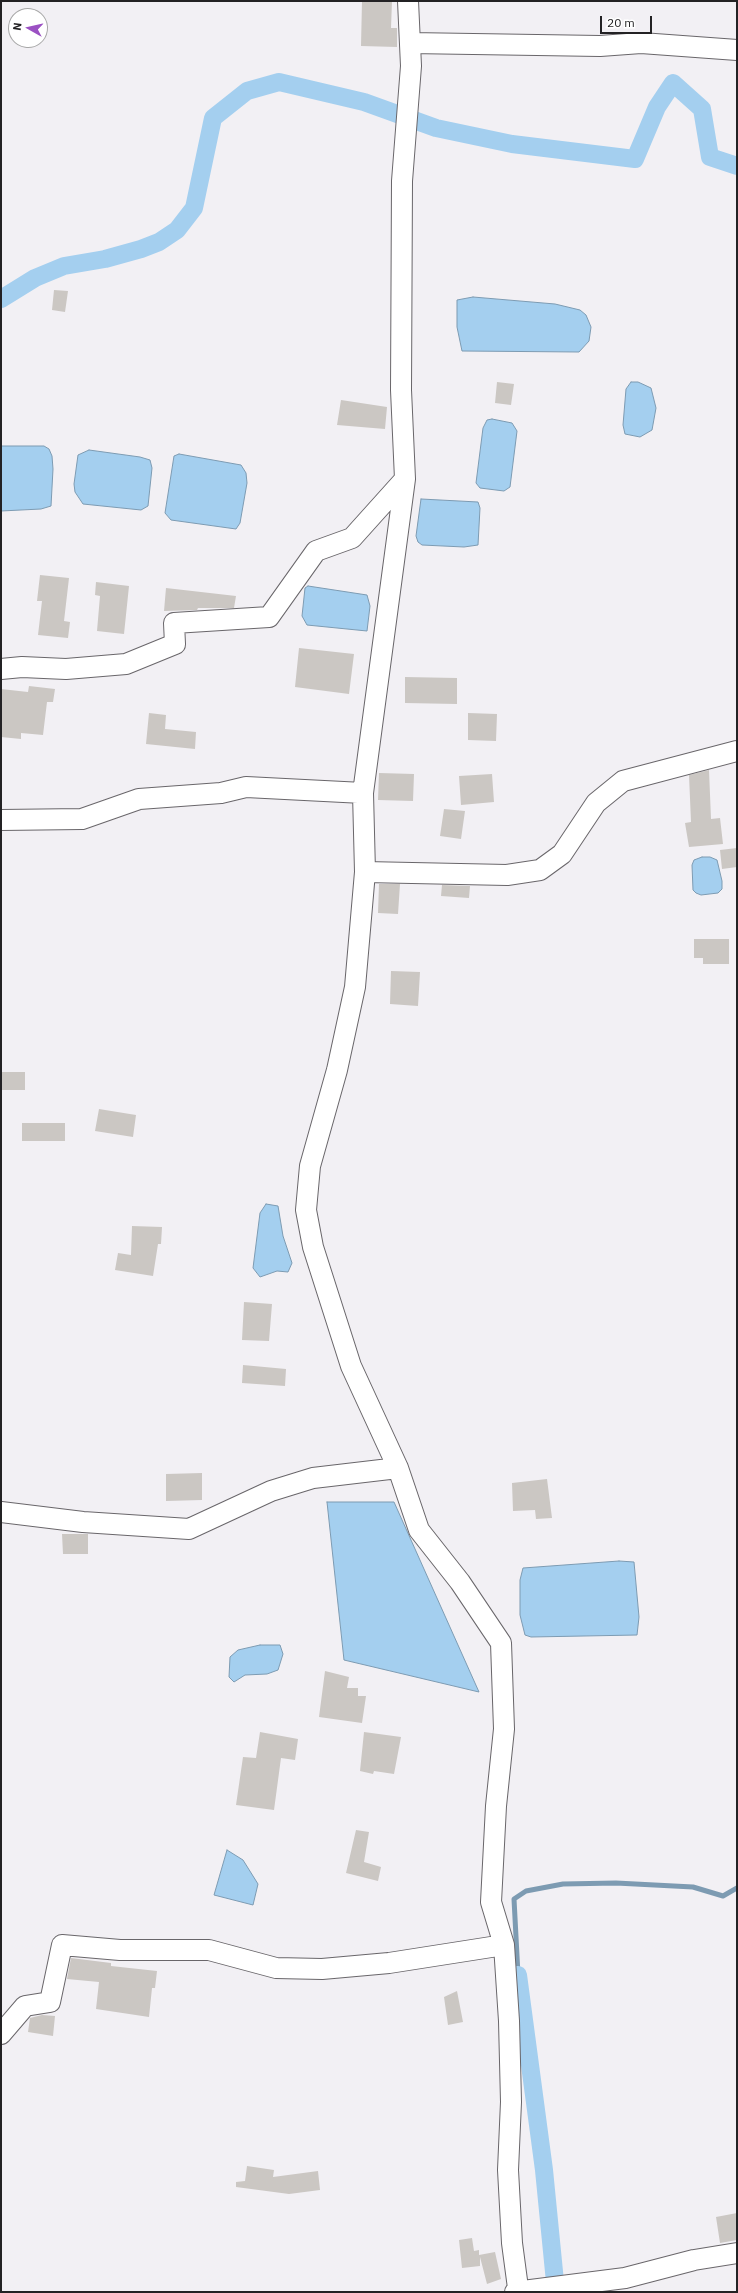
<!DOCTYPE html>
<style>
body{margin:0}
#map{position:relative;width:738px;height:2293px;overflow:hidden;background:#f2f0f4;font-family:"IBM Plex Sans",sans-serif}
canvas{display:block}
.frame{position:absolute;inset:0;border:2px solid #232224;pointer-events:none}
.north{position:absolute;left:8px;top:8px;width:40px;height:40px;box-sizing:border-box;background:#fff;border:1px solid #a7a7a7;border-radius:50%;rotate:278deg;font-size:11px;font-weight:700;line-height:16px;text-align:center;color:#232224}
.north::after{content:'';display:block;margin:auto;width:14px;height:18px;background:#9b51c3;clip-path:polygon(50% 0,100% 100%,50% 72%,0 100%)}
.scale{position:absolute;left:600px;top:16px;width:52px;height:18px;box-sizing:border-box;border:2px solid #232224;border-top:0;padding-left:5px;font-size:12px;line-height:14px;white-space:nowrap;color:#232224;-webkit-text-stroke:3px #fff;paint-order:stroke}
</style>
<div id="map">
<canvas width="738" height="2293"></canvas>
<div class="frame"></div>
<div class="north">N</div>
<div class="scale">20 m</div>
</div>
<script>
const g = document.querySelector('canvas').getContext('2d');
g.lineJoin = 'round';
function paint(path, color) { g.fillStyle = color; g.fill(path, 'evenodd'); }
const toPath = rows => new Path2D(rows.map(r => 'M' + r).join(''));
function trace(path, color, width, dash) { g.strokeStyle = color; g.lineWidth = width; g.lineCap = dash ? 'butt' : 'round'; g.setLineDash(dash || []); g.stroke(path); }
const water = toPath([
 [473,297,555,304,580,310,586,315,591,327,589,341,579,352,462,351,457,327,457,300,473,297],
 [631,382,638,382,651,388,656,408,652,430,640,437,625,434,623,425,626,389,631,382],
 [492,419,512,423,517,431,510,487,504,491,480,488,476,483,483,428,487,420,492,419],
 [1,446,44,446,49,449,52,456,53,469,51,506,41,509,1,511,1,446],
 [89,450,140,457,150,460,152,468,148,506,141,510,83,504,75,492,74,484,78,455,89,450],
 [179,454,241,465,246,473,247,483,240,523,236,529,171,520,165,513,174,456,179,454],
 [421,499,478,502,480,508,478,545,464,547,422,545,418,542,416,536,421,499],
 [308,586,367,595,370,606,367,631,307,625,302,616,305,588,308,586],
 [702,857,710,857,717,860,722,881,722,889,718,893,701,895,696,893,693,890,692,865,694,860,702,857],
 [266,1204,278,1206,283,1236,292,1263,288,1272,277,1271,260,1277,253,1268,260,1213,266,1204],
 [327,1502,394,1502,479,1692,344,1660,327,1502],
 [619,1561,634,1562,639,1617,637,1635,531,1637,525,1635,520,1615,520,1580,523,1568,619,1561],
 [260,1645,280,1645,283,1654,278,1670,267,1674,245,1675,234,1682,229,1677,230,1657,238,1650,260,1645],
 [227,1850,243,1860,258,1884,253,1905,214,1895,227,1850]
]);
paint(water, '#a4cfef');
trace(water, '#7d9bb2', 1);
trace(toPath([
 [518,1975,514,1899,526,1891,563,1884,616,1883,693,1887,723,1896,737,1888]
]), '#7d9bb2', 5);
trace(toPath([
 [1,299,35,278,64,266,105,259,141,249,159,242,177,230,194,208,213,118,247,91,279,82,364,102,436,128,512,144,635,159,657,107,673,83,702,109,710,157,737,166],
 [518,1975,544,2170,556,2292]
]), '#a4cfef', 18);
paint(toPath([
 [362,1,392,1,391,28,397,28,397,47,361,46],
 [54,290,68,291,65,312,52,310],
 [497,382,514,384,511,405,495,403],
 [341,400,387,407,385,429,337,425],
 [40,575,69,578,64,621,70,622,68,638,38,635,42,601,37,601],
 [96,582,129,586,124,634,97,631,100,596,95,595],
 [166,588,236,596,234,608,198,608,197,610,164,611],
 [299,648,354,654,349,694,295,687],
 [405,677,457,678,457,704,405,703],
 [29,686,55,689,53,702,47,702,43,735,21,733,21,739,1,737,1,689,28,692],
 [149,713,166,715,165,729,196,732,195,749,146,744],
 [468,713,497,714,496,741,468,740],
 [709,770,711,819,720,818,723,844,689,847,685,823,691,822,689,775],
 [379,773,414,774,413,801,378,800],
 [492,774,494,802,461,805,459,776],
 [444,809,465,811,461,839,440,836],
 [737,848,737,867,722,869,720,850],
 [379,884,400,884,398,914,378,913],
 [442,885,470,886,469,898,441,896],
 [694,939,729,939,729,964,703,964,703,958,694,958],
 [391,971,420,972,418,1006,390,1004],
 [1,1072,25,1072,25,1090,1,1090],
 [99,1109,136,1115,133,1137,95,1131],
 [22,1123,65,1123,65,1141,22,1141],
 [132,1226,162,1227,161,1244,158,1244,153,1276,115,1270,118,1253,131,1255],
 [244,1302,272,1304,269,1341,242,1340],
 [243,1365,286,1369,285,1386,242,1383],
 [202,1473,202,1500,166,1501,166,1474],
 [547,1479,552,1518,536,1519,535,1510,513,1511,512,1483],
 [62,1534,88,1534,88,1554,63,1554],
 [325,1671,349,1677,347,1688,358,1688,358,1696,366,1696,362,1723,319,1717],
 [260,1732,298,1739,295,1760,281,1758,274,1810,236,1805,243,1757,256,1758],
 [364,1732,401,1737,394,1774,374,1771,373,1774,360,1771],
 [356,1830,369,1832,364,1862,381,1867,378,1881,346,1873],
 [71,1958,111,1963,111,1966,157,1971,155,1988,152,1988,149,2017,96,2009,99,1982,67,1979],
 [457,1991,463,2022,448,2025,444,1997],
 [42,2015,55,2016,53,2036,28,2032,30,2018],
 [247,2166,274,2170,273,2177,318,2171,320,2190,289,2194,236,2187,236,2182,245,2181],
 [737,2213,737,2240,720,2243,716,2217],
 [472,2238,474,2251,479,2250,479,2255,495,2252,501,2279,487,2284,480,2257,480,2266,462,2268,459,2240]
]), '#cbc7c3');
const minor = toPath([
 [408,1,411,66,402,181,401,390,405,479,363,793,365,872,355,987,337,1070,310,1166,306,1210,313,1247,351,1366,398,1468,419,1530,460,1582,501,1643,504,1729,496,1806,491,1902,504,1945,509,2021,511,2102,508,2170,512,2243,518,2288,521,2292],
 [410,43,600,46,641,43,737,50],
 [1,669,22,667,66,669,126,664,175,644,174,623,269,617,316,551,352,538,405,479],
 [1,820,82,819,139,799,221,793,246,787,363,793],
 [365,872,507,875,540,870,562,854,596,803,623,781,737,751],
 [1,1512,83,1522,189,1529,271,1491,313,1478,398,1468],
 [1,2034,25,2006,50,2002,62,1945,120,1950,209,1950,276,1968,322,1969,389,1963,504,1945],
 [515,2292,625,2278,694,2260,737,2253]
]);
trace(minor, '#69666a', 22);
trace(minor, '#fff', 20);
</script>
